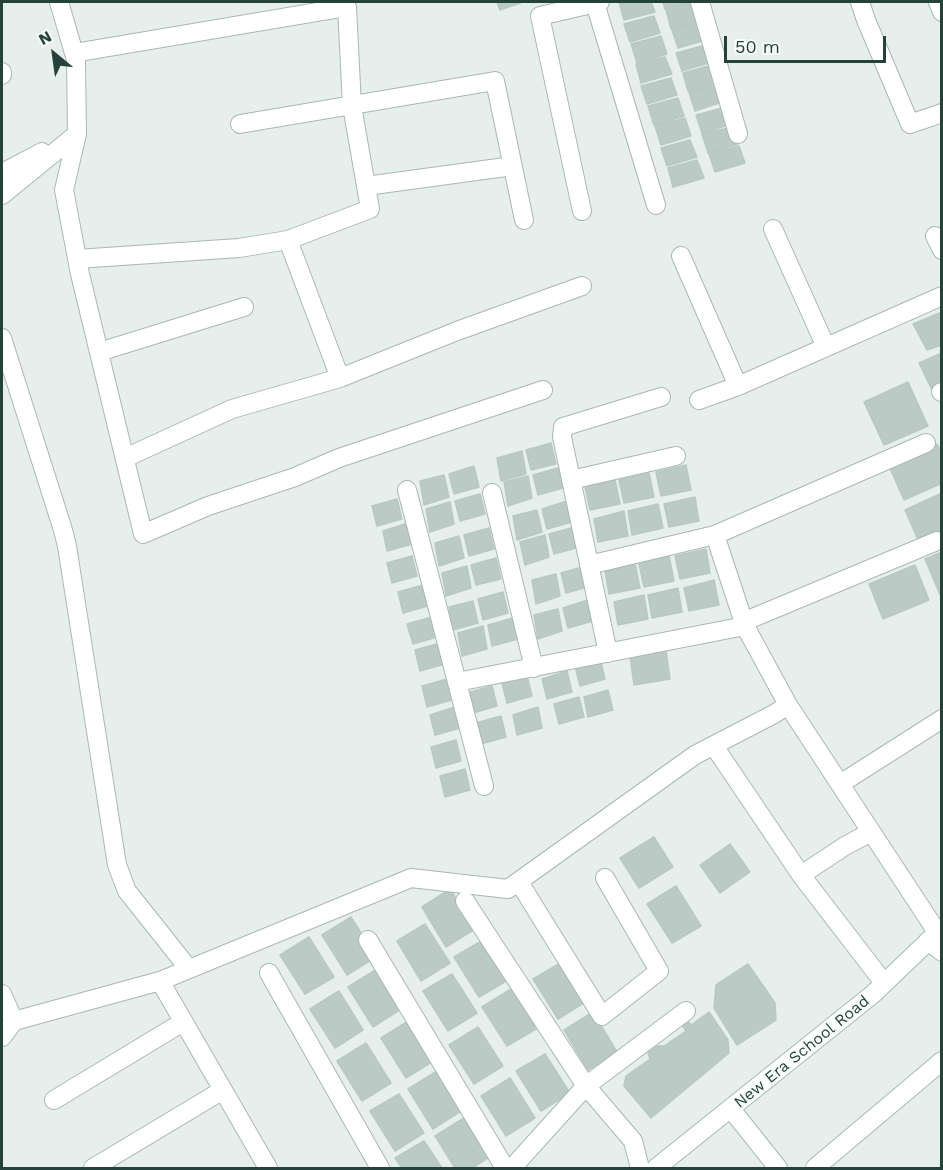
<!DOCTYPE html>
<style>
body{margin:0}
#map{position:relative;width:943px;height:1170px;overflow:hidden;background:#e6efeb;font-family:"Work Sans",sans-serif}
canvas{display:block}
.frame{position:absolute;inset:0;border:3px solid #24423a;pointer-events:none}
.north{position:absolute;left:24px;top:24px;width:60px;height:60px;-webkit-text-stroke:4px #f7fbf9;paint-order:stroke;rotate:331deg;font-size:16px;font-weight:700;line-height:24px;text-align:center;color:#24423a}
.north::after{content:'';display:block;margin:auto;width:21px;height:27px;background:#24423a;clip-path:polygon(50% 0,100% 100%,50% 72%,0 100%)}
.scale{position:absolute;left:724px;top:36px;width:162px;height:27px;box-sizing:border-box;border:3px solid #24423a;border-top:0;padding-left:8px;font-size:18px;line-height:21px;white-space:nowrap;color:#24423a;-webkit-text-stroke:4px #f7fbf9;paint-order:stroke}
</style>
<div id="map">
<canvas width="943" height="1170"></canvas>
<div class="frame"></div>
<div class="north">N</div>
<div class="scale">50 m</div>
</div>
<script>
const g = document.querySelector('canvas').getContext('2d');
g.lineJoin = 'round';
function paint(path, color) { g.fillStyle = color; g.fill(path, 'evenodd'); }
const toPath = rows => new Path2D(rows.map(r => 'M' + r).join(''));
function trace(path, color, width, dash) { g.strokeStyle = color; g.lineWidth = width; g.lineCap = dash ? 'butt' : 'round'; g.setLineDash(dash || []); g.stroke(path); }
function label(font, color, halo, rows, align = 'center') {
  g.font = font + ' "Work Sans",sans-serif'; g.lineWidth = 4.5; g.setLineDash([]); g.textBaseline = 'middle'; g.strokeStyle = halo; g.fillStyle = color; for (const [text, x, y, turn = 0] of rows) {
    g.save(); g.translate(x, y); g.rotate((+turn || 0) * Math.PI / 180); g.textAlign = isNaN(turn) ? turn : align; if (halo) g.strokeText(text, 0, 0); g.fillText(text, 0, 0); g.restore();
  }
}
const building = toPath([
 [497,2,523,2,500,10,497,2],
 [619,2,651,2,655,12,624,20,619,2],
 [663,2,691,2,665,9,663,2],
 [695,2,702,20,671,29,666,10,695,2],
 [654,16,660,33,630,42,624,24,654,16],
 [702,22,709,39,678,48,672,30,702,22],
 [661,36,667,54,637,63,631,44,661,36],
 [706,45,712,62,682,71,676,53,706,45],
 [665,57,672,74,641,83,636,64,665,57],
 [712,65,719,82,688,91,683,73,712,65],
 [671,78,677,95,647,104,641,86,671,78],
 [719,84,725,101,695,111,689,92,719,84],
 [678,98,684,116,654,125,648,106,678,98],
 [726,107,732,124,702,133,696,115,726,107],
 [685,118,691,136,661,145,655,126,685,118],
 [732,127,738,144,708,153,702,134,732,127],
 [690,140,697,157,667,166,661,148,690,140],
 [739,146,745,163,715,172,709,154,739,146],
 [697,160,704,178,673,187,668,168,697,160],
 [942,312,942,345,927,350,913,324,942,312],
 [942,353,942,386,932,390,919,363,942,353],
 [908,382,928,426,884,445,864,402,908,382],
 [551,443,556,464,531,470,526,450,551,443],
 [937,444,942,453,942,483,904,500,889,466,937,444],
 [522,451,526,474,501,481,497,458,522,451],
 [686,465,691,490,661,496,656,472,686,465],
 [474,466,479,487,454,494,449,474,474,466],
 [558,468,563,488,538,495,533,475,558,468],
 [649,473,654,497,624,503,619,480,649,473],
 [444,475,449,497,424,505,420,481,444,475],
 [528,476,532,498,508,506,504,482,528,476],
 [615,480,620,504,590,510,585,487,615,480],
 [942,493,942,532,919,542,905,510,942,493],
 [480,494,485,514,460,521,455,501,480,494],
 [695,497,699,521,669,527,664,504,695,497],
 [397,499,402,519,377,526,372,506,397,499],
 [567,501,572,522,547,529,542,509,567,501],
 [450,502,454,524,430,532,426,509,450,502],
 [658,504,663,528,632,535,628,511,658,504],
 [537,510,542,532,517,540,513,516,537,510],
 [624,511,628,536,598,542,594,519,624,511],
 [408,523,412,544,387,551,383,531,408,523],
 [575,527,580,547,554,554,549,534,575,527],
 [489,528,494,549,469,556,464,535,489,528],
 [545,535,549,557,525,565,520,542,545,535],
 [459,536,464,558,439,566,435,543,459,536],
 [706,549,710,573,680,579,675,556,706,549],
 [942,552,942,596,941,597,925,559,942,552],
 [412,556,417,576,392,583,387,563,412,556],
 [669,556,674,581,644,587,639,564,669,556],
 [496,558,501,579,476,585,471,565,496,558],
 [635,564,640,588,609,594,605,571,635,564],
 [915,565,929,600,883,619,869,584,915,565],
 [467,566,471,588,446,596,442,573,467,566],
 [586,566,591,586,566,593,561,573,586,566],
 [556,574,560,596,536,604,532,580,556,574],
 [714,580,719,605,689,611,684,588,714,580],
 [423,585,428,606,403,613,398,592,423,585],
 [678,588,682,612,652,618,648,595,678,588],
 [503,592,508,613,483,620,478,599,503,592],
 [644,595,648,619,618,625,614,602,644,595],
 [588,600,593,621,568,628,563,608,588,600],
 [473,601,478,623,453,630,449,607,473,601],
 [558,609,562,631,538,639,534,615,558,609],
 [432,617,437,637,413,644,407,624,432,617],
 [513,618,518,639,492,646,488,625,513,618],
 [483,626,487,649,462,656,458,633,483,626],
 [440,643,445,664,420,671,415,650,440,643],
 [666,650,670,679,634,685,630,656,666,650],
 [600,658,605,679,580,686,575,666,600,658],
 [567,671,572,692,547,699,542,679,567,671],
 [527,676,532,696,507,703,502,683,527,676],
 [447,679,452,700,427,707,422,686,447,679],
 [492,686,497,706,473,713,467,693,492,686],
 [608,690,613,710,588,717,584,697,608,690],
 [579,697,584,717,559,724,554,704,579,697],
 [455,707,460,728,435,735,430,715,455,707],
 [538,707,542,728,517,735,513,715,538,707],
 [501,716,506,737,481,744,476,723,501,716],
 [456,740,461,761,436,768,431,747,456,740],
 [465,769,470,790,445,797,440,776,465,769],
 [654,837,673,867,639,888,620,858,654,837],
 [730,844,750,872,720,893,700,865,730,844],
 [676,886,701,926,672,943,647,904,676,886],
 [450,889,475,929,446,947,422,907,450,889],
 [351,917,376,957,347,975,322,935,351,917],
 [425,924,450,963,421,981,397,941,425,924],
 [309,937,334,977,305,994,280,955,309,937],
 [483,940,508,980,479,997,454,957,483,940],
 [562,962,587,1001,558,1019,533,979,562,962],
 [748,964,775,1003,776,1020,737,1045,714,1008,716,985,748,964],
 [377,969,401,1009,373,1027,348,987,377,969],
 [452,974,477,1013,448,1031,423,991,452,974],
 [511,989,536,1029,507,1046,482,1007,511,989],
 [339,991,363,1030,335,1048,310,1009,339,991],
 [593,1012,617,1052,588,1070,564,1030,593,1012],
 [709,1012,728,1040,729,1053,651,1118,624,1086,626,1076,650,1059,648,1053,654,1046,664,1046,686,1031,682,1025,688,1021,691,1025,709,1012],
 [410,1020,435,1060,406,1078,381,1038,410,1020],
 [478,1027,503,1066,474,1084,449,1045,478,1027],
 [366,1043,391,1083,362,1101,337,1061,366,1043],
 [545,1054,570,1093,541,1111,516,1071,545,1054],
 [437,1071,461,1111,433,1129,408,1089,437,1071],
 [510,1078,535,1118,506,1136,481,1096,510,1078],
 [399,1094,424,1133,395,1151,370,1111,399,1094],
 [464,1118,488,1158,472,1168,455,1168,435,1136,464,1118],
 [424,1141,442,1168,402,1168,395,1158,424,1141]
]);
paint(building, '#bbcac4');
trace(building, '#b8c9c2', 1.5);
const street = toPath([
 [59,2,76,60,77,134,64,190,80,274,143,534,208,506,295,477,339,458,543,390],
 [700,2,738,134],
 [860,2,866,20,910,124,942,113],
 [938,2,942,12],
 [595,3,656,205],
 [74,53,347,7,352,106,370,209,288,240,239,248,77,259],
 [2,72,2,75],
 [240,124,495,81,524,220],
 [2,173,42,152],
 [366,186,513,166],
 [2,195,77,134],
 [582,211,540,16,600,2],
 [773,229,826,347],
 [935,236,942,250],
 [681,256,738,386],
 [2,338,63,530,67,546,117,865,127,891,189,969],
 [99,352,244,307],
 [340,378,457,331,582,286],
 [941,392,942,392],
 [699,400,738,386,942,296],
 [125,458,232,409,340,378,288,240],
 [571,480,676,456],
 [407,490,484,786],
 [492,493,534,668],
 [715,535,745,626,788,705,937,932],
 [589,565,715,535,926,443],
 [743,622,937,541],
 [608,653,562,437,563,427,661,397],
 [457,682,745,626],
 [714,746,801,875,884,983],
 [840,784,942,719],
 [801,875,845,846,871,832],
 [519,882,602,1016,659,971,605,878],
 [465,901,586,1086,633,1141,640,1168],
 [368,940,505,1168],
 [928,941,942,952],
 [269,973,380,1168],
 [160,981,268,1168],
 [2,994,14,1021,160,981,411,878,508,889,695,755,774,714,788,705],
 [2,1037,14,1021],
 [54,1100,183,1022],
 [731,1109,778,1168],
 [93,1168,223,1090],
 [512,1168,586,1086,686,1011],
 [815,1168,942,1061]
]);
const secondary = toPath([
 [656,1168,873,994,942,928]
]);
trace(street, '#a8b8b2', 20);
trace(secondary, '#a4bbb3', 20);
trace(street, '#fff', 18);
trace(secondary, '#fff', 18);
label('16px', '#24423a', '#f7fbf9', [
 ["New Era School Road",802,1052,-39]
]);
</script>
